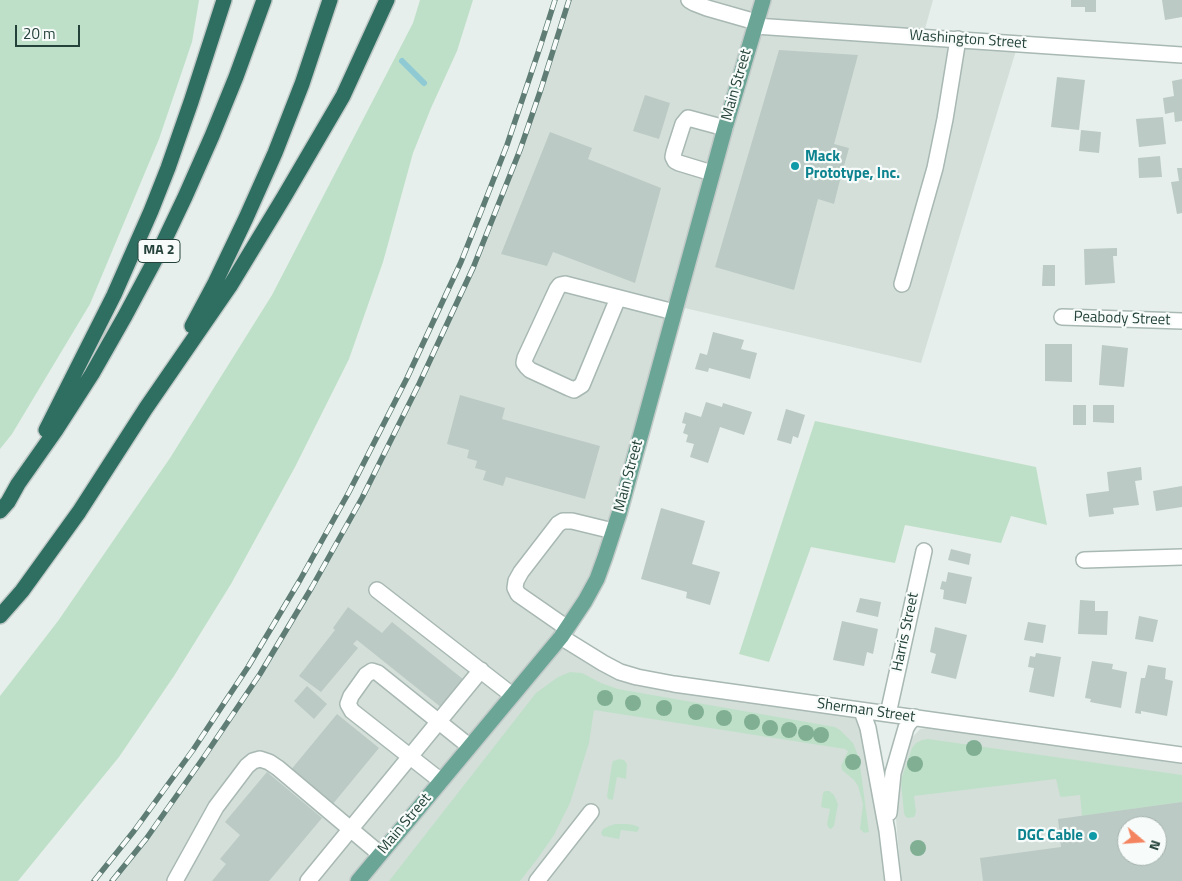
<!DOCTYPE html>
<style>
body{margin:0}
#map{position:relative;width:1182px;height:881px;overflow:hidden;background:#e6efeb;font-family:"Titillium Web",sans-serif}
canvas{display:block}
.north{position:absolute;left:1117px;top:816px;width:50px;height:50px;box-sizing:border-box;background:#f7fbf9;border:1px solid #a3b1ad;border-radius:50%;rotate:108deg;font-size:14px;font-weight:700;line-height:20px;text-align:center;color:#24423a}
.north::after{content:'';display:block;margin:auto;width:18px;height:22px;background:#f4845f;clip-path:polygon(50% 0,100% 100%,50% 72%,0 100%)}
.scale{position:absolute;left:15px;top:25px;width:65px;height:22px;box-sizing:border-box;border:2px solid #24423a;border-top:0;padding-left:6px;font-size:15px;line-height:18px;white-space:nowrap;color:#24423a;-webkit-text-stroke:4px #f7fbf9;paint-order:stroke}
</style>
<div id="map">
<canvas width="1182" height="881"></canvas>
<div class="north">N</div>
<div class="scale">20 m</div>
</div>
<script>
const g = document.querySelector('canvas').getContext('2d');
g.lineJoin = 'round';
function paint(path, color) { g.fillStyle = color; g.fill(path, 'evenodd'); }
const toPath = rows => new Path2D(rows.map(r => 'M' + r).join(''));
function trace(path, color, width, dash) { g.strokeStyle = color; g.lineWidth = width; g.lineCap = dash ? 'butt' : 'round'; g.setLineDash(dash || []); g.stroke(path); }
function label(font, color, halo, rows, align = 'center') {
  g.font = font + ' "Titillium Web",sans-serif'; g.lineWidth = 4.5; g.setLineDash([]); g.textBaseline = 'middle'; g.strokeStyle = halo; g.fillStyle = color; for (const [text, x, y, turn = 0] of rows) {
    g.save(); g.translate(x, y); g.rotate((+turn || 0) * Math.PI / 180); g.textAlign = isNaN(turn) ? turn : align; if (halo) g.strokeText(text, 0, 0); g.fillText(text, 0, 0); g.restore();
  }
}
paint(toPath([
 [569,0,933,0,923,36,1018,44,921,363,676,306,605,557,561,637,620,672,860,710,893,881,112,881,146,839,204,757,260,674,312,587,362,498,419,384,473,268,520,150,541,89],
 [933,727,1182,764,1182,881,901,881,896,819,897,788,908,742,920,729],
 [1127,826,1157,826,1157,856,1127,856]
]), '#d4dfda');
paint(toPath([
 [0,0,199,0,192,42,159,139,90,304,12,434,0,449],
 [420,0,473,0,457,51,431,108,413,153,383,262,349,359,295,467,231,584,174,676,119,757,18,881,0,881,0,696,58,621,170,458,272,295,413,23],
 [815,421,1036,467,1047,525,1011,516,1001,543,905,525,895,563,811,547,769,662,739,654],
 [570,672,582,673,601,683,618,689,835,727,840,730,853,743,857,753,860,765,869,832,864,833,860,829,863,804,858,786,854,780,842,770,841,766,848,751,845,749,594,710,589,743,570,803,554,835,538,858,520,881,389,881,536,693,558,677],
 [928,739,1182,775,1182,802,1082,816,1080,795,1062,797,1060,796,1056,779,914,796,916,812,915,815,914,817,908,818,905,816,904,813,901,782,902,777,912,748,916,743,922,740],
 [619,759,624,760,627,764,626,779,617,777,613,799,612,800,608,799,607,796,612,764,613,761],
 [825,791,829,791,834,795,838,804,834,826,831,829,828,827,827,824,830,809,821,807,823,793],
 [615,824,627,824,634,825,639,827,639,829,637,832,621,830,619,839,603,836,601,833,603,829,609,826]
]), '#bfe0c8');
trace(toPath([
 [402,61,424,83]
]), '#8ec9d4', 6);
paint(toPath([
 [1071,0,1096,0,1096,12,1085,12,1085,7,1071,7],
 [1162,0,1182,0,1182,17,1165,20],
 [779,50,858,55,834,144,849,148,839,184,834,204,818,199,794,290,715,267],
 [1057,77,1085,80,1079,130,1051,127],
 [1182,79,1182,121,1175,122,1174,112,1165,114,1163,98,1174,96,1172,81],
 [645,95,670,103,659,139,633,131],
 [1163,117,1166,144,1139,147,1136,119],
 [1081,130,1101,132,1099,153,1079,151],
 [550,132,592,148,588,159,661,188,635,283,553,252,547,266,501,254],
 [1160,156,1162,177,1139,178,1138,158],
 [1177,168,1182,168,1182,213,1177,214,1171,182,1179,181],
 [1117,248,1117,256,1113,256,1115,283,1085,285,1084,249],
 [1043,265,1055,265,1055,286,1042,286],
 [713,332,744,340,741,349,757,353,750,379,709,368,708,372,695,369,700,353,707,355],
 [1045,344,1072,344,1072,382,1045,381],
 [1102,345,1128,348,1124,387,1099,385],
 [460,395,505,408,502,419,600,446,585,499,506,477,503,486,483,480,486,471,475,468,477,461,467,458,469,450,447,444],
 [706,402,722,407,723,403,752,412,744,435,720,427,708,463,690,457,694,444,686,442,688,435,683,433,686,424,682,423,685,412,701,417],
 [1073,405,1086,405,1086,425,1073,425],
 [1093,405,1114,405,1114,423,1093,422],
 [786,409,805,415,798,438,793,436,791,444,777,440],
 [1141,467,1142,480,1135,481,1139,505,1113,508,1114,514,1089,517,1086,494,1109,491,1107,472],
 [1182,486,1182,507,1156,511,1153,491],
 [661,508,705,521,692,564,720,572,710,605,686,598,687,592,641,579],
 [951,549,971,554,969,565,948,560],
 [948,572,972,577,966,604,943,599,944,590,940,589,942,581,946,582],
 [860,598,881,602,878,617,856,612],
 [1080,600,1095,601,1095,611,1108,611,1107,635,1078,634],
 [348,607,382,633,392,622,464,680,442,708,357,640,353,644,358,648,321,692,299,676,335,630,333,628],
 [1139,616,1158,620,1153,642,1135,639],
 [842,621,878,629,873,654,867,652,864,666,833,660],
 [1028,622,1046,625,1043,643,1024,640],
 [935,627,967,635,956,679,931,673,936,654,930,652],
 [1036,653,1061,657,1054,697,1029,692,1034,668,1028,667,1030,656,1035,657],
 [1092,661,1113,664,1112,669,1127,672,1121,708,1090,702,1091,699,1085,698],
 [1148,665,1166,668,1165,679,1173,681,1167,716,1141,711,1141,714,1135,713,1141,678,1145,678],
 [307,686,327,704,314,719,294,701],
 [337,714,379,748,332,805,290,771],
 [267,772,322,818,269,881,212,881,226,864,220,859,240,835,225,822],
 [1182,802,1182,881,983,881,980,858,1061,847,1058,819],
 [1127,826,1157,826,1157,856,1127,856]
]), '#bbcac4');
const minor = toPath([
 [689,0,694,3,707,8,756,22],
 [755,26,1182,55],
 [712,173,679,163,675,161,673,157,674,152,683,124,688,118,725,128],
 [902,284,935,168,945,119,958,39],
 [618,298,582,385,574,390,569,388,530,370,527,367,524,363,525,358,557,289,560,285,565,284,674,312],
 [1062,317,1182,321],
 [1084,560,1182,557],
 [377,590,512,695],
 [567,628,518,594,515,588,516,581,521,572,558,524,563,521,572,521,613,531],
 [561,637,603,663,620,672,637,677,674,684,1182,755],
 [860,710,863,714,868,728,887,831,893,881],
 [888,714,924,551],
 [441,781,352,711,348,704,351,696,366,675,372,671,378,673,469,746],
 [889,813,893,773,906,728,909,723,915,717],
 [175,881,216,807,247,766,253,761,260,759,269,762,278,768,380,854],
 [308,881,481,670],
 [537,881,591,812]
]);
const major = toPath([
 [358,881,561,637,585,601,597,579,605,557,619,514,725,128,763,0]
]);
const highway = toPath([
 [192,326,215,283,246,218,275,153,302,84,330,0],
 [46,430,114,295,151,211,168,168,191,102,224,0],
 [0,511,8,502,18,484,56,430,92,374,125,316,156,258,185,197,212,136,236,77,264,0],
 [0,616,22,591,79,512,146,408,230,286,284,197,343,96,387,0]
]);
trace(minor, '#a8b8b2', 18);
trace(major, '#c2cac8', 18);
trace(highway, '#c2cac8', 18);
trace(minor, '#fff', 15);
trace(major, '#6aa596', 15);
trace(highway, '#2f6f62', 15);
const rail = toPath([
 [94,881,134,831,193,750,248,667,300,580,349,492,407,378,461,262,484,204,507,145,541,44,555,0],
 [112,881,146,839,204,757,260,674,312,587,362,498,419,384,473,268,520,150,541,89,569,0]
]);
trace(rail, '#5f7d75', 5.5);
trace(rail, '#f7fbf9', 4, [11]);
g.fillStyle = '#80af93';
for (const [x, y] of [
 [605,698],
 [633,703],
 [664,708],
 [696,712],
 [724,718],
 [752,722],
 [770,728],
 [789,730],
 [806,733],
 [821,735],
 [974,748],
 [853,762],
 [915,764],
 [918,848]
]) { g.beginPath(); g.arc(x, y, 8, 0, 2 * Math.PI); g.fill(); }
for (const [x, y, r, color] of [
 [795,166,5,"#0f9aa8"],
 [1093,836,5,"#0f9aa8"]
]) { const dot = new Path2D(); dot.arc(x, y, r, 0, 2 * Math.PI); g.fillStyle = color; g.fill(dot); trace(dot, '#f7fbf9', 2); }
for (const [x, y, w] of [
 [159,251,42]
]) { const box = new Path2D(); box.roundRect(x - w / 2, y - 11.5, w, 23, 4); g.fillStyle = '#f7fbf9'; g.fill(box); trace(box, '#24423a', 1); }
label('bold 14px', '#24423a', null, [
 ["MA 2",159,251]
]);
label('15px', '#24423a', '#f7fbf9', [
 ["Washington Street",968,40,4],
 ["Main Street",737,85,-74],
 ["Peabody Street",1122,319,2],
 ["Main Street",629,476,-75],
 ["Harris Street",906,632,-78],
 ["Sherman Street",866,711,8],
 ["Main Street",405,824,-50]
]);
label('bold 15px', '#0d838f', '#f7fbf9', [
 ["Mack",805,157],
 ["Prototype, Inc.",805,174],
 ["DGC Cable",1083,836,"right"]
], 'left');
</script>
